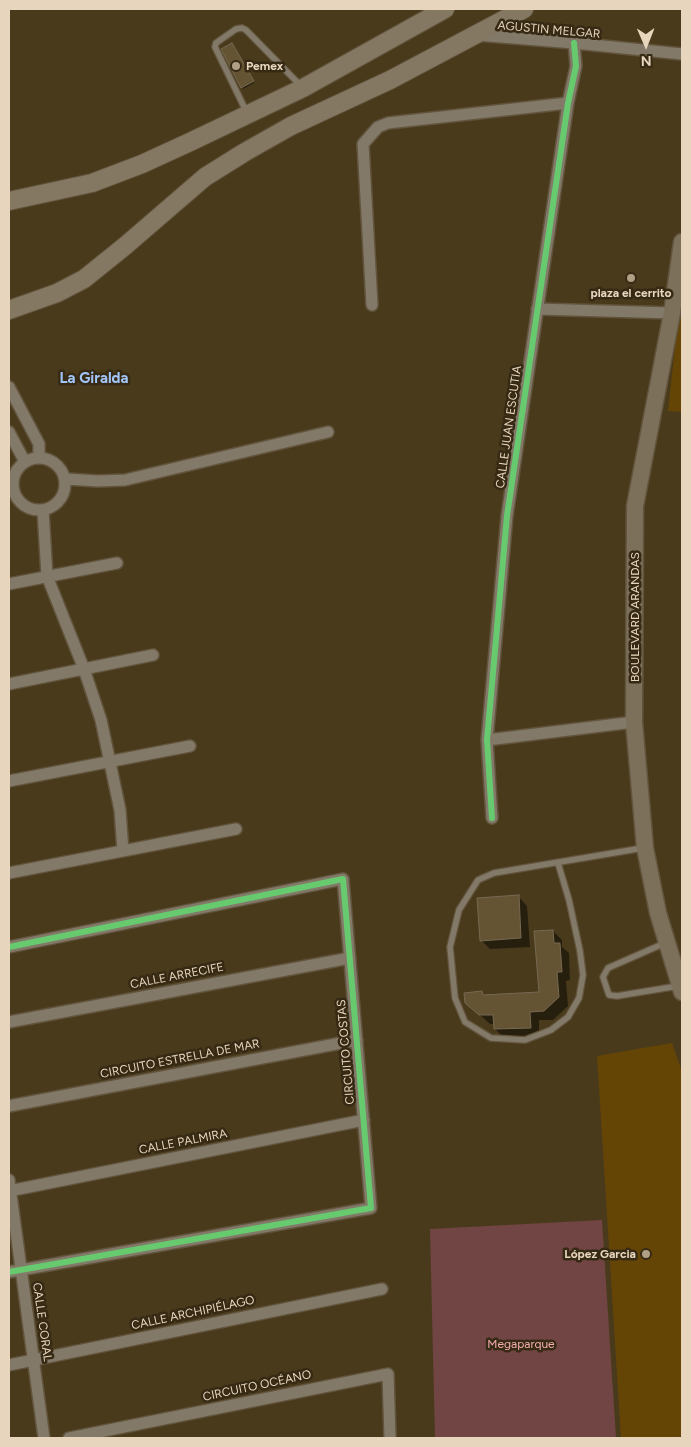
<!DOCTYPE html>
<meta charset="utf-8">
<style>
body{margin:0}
#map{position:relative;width:691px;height:1447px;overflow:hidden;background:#493a1c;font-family:Figtree,sans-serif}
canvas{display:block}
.frame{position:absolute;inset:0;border:10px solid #e7d6bd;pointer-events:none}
.north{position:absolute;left:621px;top:20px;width:50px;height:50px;-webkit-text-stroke:4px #372a15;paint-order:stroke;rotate:179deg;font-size:14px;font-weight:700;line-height:20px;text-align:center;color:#e7d6bd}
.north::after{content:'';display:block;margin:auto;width:18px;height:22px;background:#e7d6bd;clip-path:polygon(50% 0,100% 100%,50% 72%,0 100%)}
</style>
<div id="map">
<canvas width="691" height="1447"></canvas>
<div class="frame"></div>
<div class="north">N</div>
</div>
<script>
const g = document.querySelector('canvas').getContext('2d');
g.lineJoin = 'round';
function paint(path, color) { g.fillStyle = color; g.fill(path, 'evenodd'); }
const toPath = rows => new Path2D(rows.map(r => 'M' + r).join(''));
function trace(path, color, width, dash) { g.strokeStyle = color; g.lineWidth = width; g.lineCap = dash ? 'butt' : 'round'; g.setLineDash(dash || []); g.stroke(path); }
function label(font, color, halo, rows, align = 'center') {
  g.font = font + ' Figtree,sans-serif'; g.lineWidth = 5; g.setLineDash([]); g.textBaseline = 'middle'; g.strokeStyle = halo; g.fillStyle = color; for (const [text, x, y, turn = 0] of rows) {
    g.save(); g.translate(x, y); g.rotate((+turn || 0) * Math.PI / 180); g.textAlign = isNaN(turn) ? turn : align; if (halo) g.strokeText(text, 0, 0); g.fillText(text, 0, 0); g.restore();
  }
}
paint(toPath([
 [679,311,682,311,682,412,668,411],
 [672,1043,682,1072,682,1436,674,1438,621,1438,597,1056]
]), '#654506');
paint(toPath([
 [602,1220,616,1438,435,1438,430,1229]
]), '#714543');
paint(toPath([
 [234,46,254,83,243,89,242,87],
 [518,896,527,906,530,947,490,949,481,940],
 [553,931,562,940,562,947,569,953,570,980,566,981,568,1006,553,1020,539,1020,539,1037,504,1038,495,1029,495,1024,490,1024,466,1002,482,993,486,996,540,993]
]), '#0007');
const building = toPath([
 [232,43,254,81,241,88,221,49,232,43],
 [519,895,521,938,480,941,477,898,519,895],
 [553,930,554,943,560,943,562,972,557,972,559,997,544,1011,530,1012,531,1028,494,1029,493,1015,479,1015,465,1003,464,993,482,991,483,995,539,992,534,931,553,930]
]);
paint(building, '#645434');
trace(building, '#776952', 1);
const service = toPath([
 [247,113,215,47,216,43,236,29,242,28,246,30,301,86],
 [558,863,569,900,580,951,583,975,579,998,568,1017,551,1030,525,1040,491,1038,465,1022,455,998,450,947,459,910,478,880,494,873,643,848],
 [665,943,608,968,603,977,609,995,617,996,678,986]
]);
const minor = toPath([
 [477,35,574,43,682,54],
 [372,305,363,144,378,127,388,123,568,103],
 [537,309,672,313],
 [9,387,39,444,39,457],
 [9,432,25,462],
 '13 484a26 26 0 1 1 52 0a26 26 0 1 1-52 0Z',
 [66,479,98,481,125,480,328,432],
 [43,510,47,576,84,669,101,720,120,810,123,851],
 [9,584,117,563],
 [9,684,153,655],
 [487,740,634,722],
 [9,781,190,746],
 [492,818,487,740,507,516,568,103,576,66,574,43],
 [9,873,236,829],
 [9,947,343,879,371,1208,9,1272],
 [9,1022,350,958],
 [9,1106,357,1040],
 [9,1180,44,1438],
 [9,1191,364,1120],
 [9,1365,382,1289],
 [69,1438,388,1374,390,1438]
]);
const secondary = toPath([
 [682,242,672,313,635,506,634,722,645,848,658,913,682,992]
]);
const primary = toPath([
 [9,201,92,183,142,164,190,142,303,88,445,9],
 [9,310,57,293,84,279,125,246,205,177,245,152,291,126,390,80,524,9]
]);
trace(service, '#62543c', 8);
trace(minor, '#62543c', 14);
trace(secondary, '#62543c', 19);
trace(primary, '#62543c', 20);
trace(service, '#827969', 5.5);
trace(minor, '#827969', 11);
trace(secondary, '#7c705b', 16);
trace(primary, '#847863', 18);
trace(toPath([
 [492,818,487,740,507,516,568,103,576,66,574,43],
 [9,947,343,879,371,1208,9,1272]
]), '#67ca6e', 6);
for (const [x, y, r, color] of [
 [236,66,5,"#b09f85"],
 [631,278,5,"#b09f85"],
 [646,1254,5,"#b09f85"]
]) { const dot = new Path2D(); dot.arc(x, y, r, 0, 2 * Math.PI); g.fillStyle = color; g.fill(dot); trace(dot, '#372a15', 2); }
label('12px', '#e7d6bd', '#372a15', [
 ["AGUSTIN MELGAR",549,30,5],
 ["CALLE JUAN ESCUTIA",509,427,-82],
 ["BOULEVARD ARANDAS",635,617,-90],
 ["CALLE ARRECIFE",177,976,-11],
 ["CIRCUITO COSTAS",346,1052,-95],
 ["CIRCUITO ESTRELLA DE MAR",180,1059,-11],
 ["CALLE PALMIRA",183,1142,-11],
 ["CALLE ARCHIPIÉLAGO",193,1313,-12],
 ["CALLE CORAL",42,1322,82],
 ["CIRCUITO OCÉANO",257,1386,-12]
]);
label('bold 12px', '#e7d6bd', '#372a15', [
 ["Pemex",246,66],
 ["plaza el cerrito",631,293,"center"],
 ["López Garcia",636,1254,"right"]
], 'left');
label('12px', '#f4adaf', '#372a15', [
 ["Megaparque",521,1344]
]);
label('bold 15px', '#a3c6f8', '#372a15', [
 ["La Giralda",94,379]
]);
</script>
